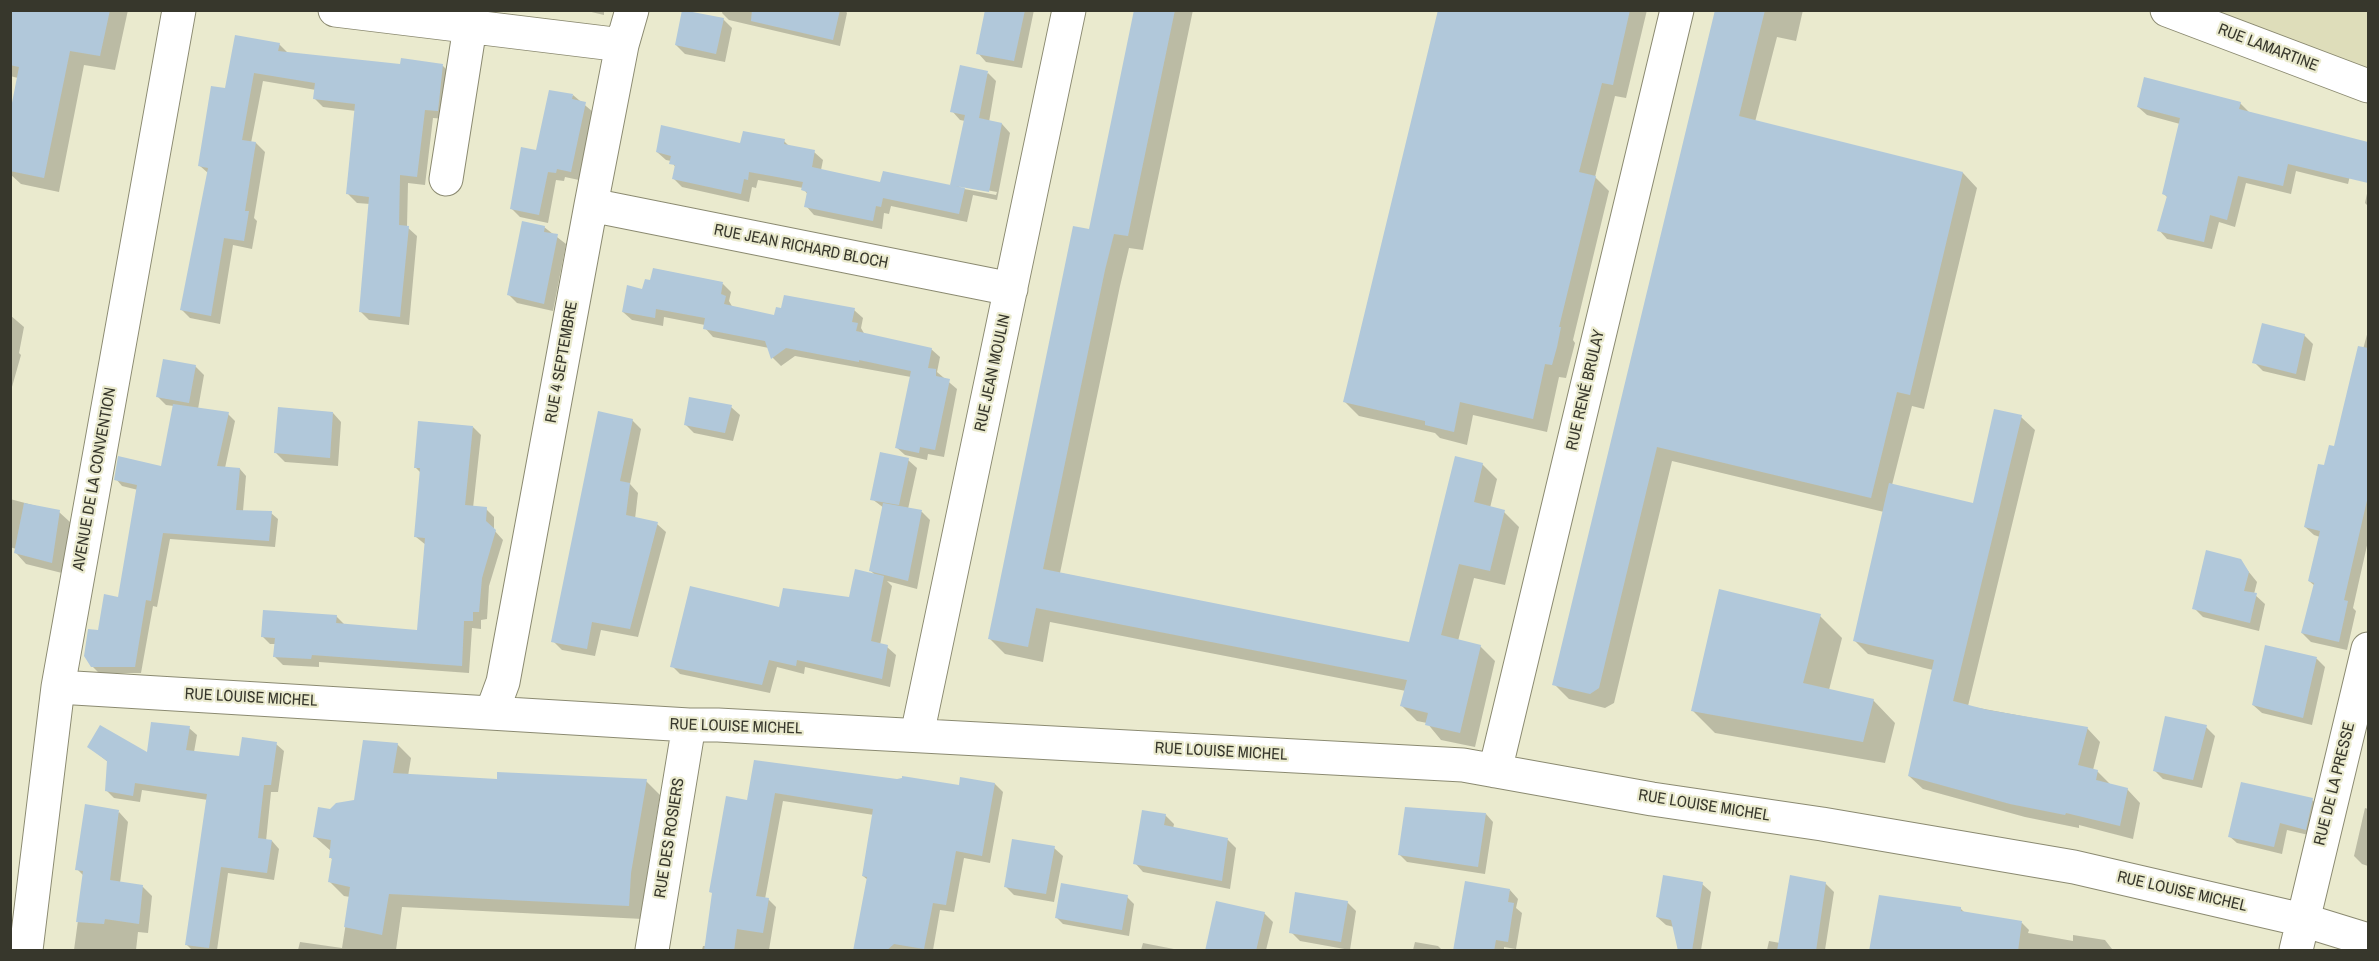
<!DOCTYPE html>
<meta charset="utf-8">
<style>
body{margin:0}
#map{position:relative;width:2379px;height:961px;overflow:hidden;background:#eaeace;font-family:"Archivo Narrow",sans-serif}
canvas{display:block}
.frame{position:absolute;inset:0;border:12px solid #37372c;pointer-events:none}
</style>
<div id="map">
<canvas width="2379" height="961"></canvas>
<div class="frame"></div>
</div>
<script>
const g = document.querySelector('canvas').getContext('2d');
g.lineJoin = 'round';
function paint(path, color) { g.fillStyle = color; g.fill(path, 'evenodd'); }
const toPath = rows => new Path2D(rows.map(r => 'M' + r).join(''));
function trace(path, color, width, dash) { g.strokeStyle = color; g.lineWidth = width; g.lineCap = dash ? 'butt' : 'round'; g.setLineDash(dash || []); g.stroke(path); }
function label(font, color, halo, rows, align = 'center') {
  g.font = font + ' "Archivo Narrow",sans-serif'; g.lineWidth = 4.5; g.setLineDash([]); g.textBaseline = 'middle'; g.strokeStyle = halo; g.fillStyle = color; for (const [text, x, y, turn = 0] of rows) {
    g.save(); g.translate(x, y); g.rotate((+turn || 0) * Math.PI / 180); g.textAlign = isNaN(turn) ? turn : align; if (halo) g.strokeText(text, 0, 0); g.fillText(text, 0, 0); g.restore();
  }
}
paint(toPath([
 [2202,11,2368,11,2368,75]
]), '#deddba');
paint(toPath([
 [10,10,128,10,115,70,84,65,59,192,21,184,10,174,10,149,18,78,10,76],
 [583,10,604,10,604,15],
 [723,10,845,10,847,13,840,46,729,20,722,13],
 [987,10,1034,10,1022,68,986,62,978,53],
 [1136,10,1193,10,1143,250,1129,248,1120,286,1060,573,1410,643,1482,464,1497,479,1490,508,1504,512,1519,527,1505,585,1474,578,1458,641,1480,646,1495,661,1475,747,1441,740,1427,723,1417,721,1402,706,1406,691,1050,622,1043,662,1005,654,990,639,1090,231],
 [1525,10,1647,10,1626,98,1615,96,1595,177,1609,191,1573,340,1575,343,1566,378,1559,377,1547,432,1473,415,1467,445,1440,438,1435,433,1359,416,1345,402],
 [1717,10,1803,10,1796,41,1777,37,1755,122,1963,173,1977,188,1924,409,1912,406,1892,485,1974,504,2021,417,2035,430,1968,706,2087,728,2100,742,2093,770,2097,771,2111,785,2127,789,2140,803,2133,839,2079,825,2079,828,2025,817,1923,789,1909,776,1933,670,1868,654,1855,641,1884,512,1672,461,1614,703,1605,708,1569,699,1554,684],
 [723,19,732,28,725,62,685,54,676,45],
 [279,44,288,53,401,66,443,66,451,74,446,119,433,118,425,185,408,183,407,227,417,236,409,325,369,320,360,311,370,204,357,203,348,194,356,111,323,107,315,99,316,90,263,81,251,143,256,143,265,152,254,218,257,221,252,249,233,245,220,324,190,318,181,309,208,173,200,166,226,89],
 [988,73,996,81,989,122,1002,124,1010,133,997,200,973,195,967,222,891,206,889,214,884,213,882,229,814,215,806,206,808,195,803,188,787,185,758,180,756,188,752,187,749,202,682,187,674,179,676,168,671,161,666,160,657,152,784,141,790,147,814,152,823,160,821,170,882,184,951,186,965,121,960,120,952,111],
 [959,185,997,192,996,195,959,188],
 [573,95,593,112,579,180,565,177,564,181,556,180,548,223,520,217,511,208,537,152],
 [2240,103,2249,112,2357,147,2348,184,2296,171,2291,194,2246,183,2235,227,2219,222,2212,249,2167,239,2159,230,2168,198,2164,194,2180,124,2147,115,2138,107],
 [2368,189,2368,206,2365,203],
 [544,227,566,244,553,311,517,303,509,295],
 [723,284,731,292,729,301,733,308,775,317,854,310,863,318,861,328,865,335,931,349,940,357,937,372,957,389,944,457,928,454,927,460,905,455,896,447,911,377,795,356,781,366,773,358,769,348,713,337,705,328,705,325,664,317,663,326,632,320,623,312,643,290],
 [10,315,24,327,19,353,21,355,10,394],
 [2368,331,2368,541,2353,608,2356,611,2347,650,2311,642,2302,633,2315,586,2309,581,2320,537,2314,535,2305,527,2325,467,2336,448],
 [2304,335,2313,344,2305,381,2263,371,2254,362],
 [195,366,204,375,198,409,228,414,235,421,225,468,240,469,246,476,243,511,271,513,278,519,275,547,170,539,157,607,153,606,141,673,99,673,92,666,99,631,119,599,138,490,122,486,116,479,162,468,174,406,166,405,157,396],
 [731,407,740,415,733,441,694,433,685,424],
 [333,413,341,422,338,466,285,462,276,453],
 [632,420,641,429,630,484,638,493,635,519,657,524,666,532,638,637,601,630,595,656,562,650,553,641],
 [473,427,481,435,473,508,486,509,494,517,494,530,503,540,489,586,487,619,481,620,481,629,472,628,469,673,319,662,319,667,283,665,275,657,276,644,270,644,262,636,336,616,345,625,418,631,426,545,416,537,421,473,415,467],
 [908,460,917,468,908,509,922,512,930,520,917,589,887,581,892,586,880,645,887,647,896,655,890,687,805,667,804,674,777,667,770,693,680,674,672,666,780,609,851,599,876,576,871,571,884,508,872,499],
 [10,499,59,512,70,522,62,573,26,564,16,553,16,549,10,547],
 [2240,561,2257,582,2254,594,2265,604,2259,631,2203,617,2194,608],
 [1820,616,1842,638,1829,690,1873,700,1895,723,1885,763,1715,733,1692,710],
 [2266,646,2317,659,2325,667,2312,725,2262,713,2253,705],
 [2206,727,2215,736,2202,788,2163,779,2154,770],
 [189,728,197,735,194,752,241,758,276,744,284,751,278,792,271,792,266,841,272,841,279,849,274,880,228,873,217,950,192,950,186,944,208,800,142,790,140,802,114,798,106,790,108,762,89,747,148,754],
 [397,744,411,758,408,776,498,781,646,781,660,795,645,888,643,919,402,907,396,950,298,950,300,942,342,948,350,897,344,896,330,882,333,860,330,857,331,851,315,837,331,810,356,801],
 [755,762,898,781,960,786,995,784,1003,792,990,863,964,858,954,912,940,910,933,950,855,950,868,880,863,876,874,815,783,801,765,899,768,899,776,907,769,950,702,950,703,946,706,946,748,802],
 [2312,800,2320,807,2313,836,2287,830,2282,854,2237,843,2229,836],
 [2365,808,2368,809,2368,866,2362,864,2354,856],
 [119,812,128,822,120,883,143,887,152,896,148,933,138,932,136,950,74,950,84,876,77,869],
 [1486,814,1493,822,1485,874,1407,862,1399,854],
 [1165,815,1174,824,1173,829,1228,840,1236,848,1230,889,1143,872,1135,863],
 [1054,848,1063,856,1054,902,1014,895,1005,886],
 [1825,883,1834,892,1825,950,1767,950,1769,941,1780,943],
 [1702,884,1711,892,1701,950,1679,950,1674,927,1666,925,1657,917],
 [1510,890,1518,899,1516,908,1522,913,1516,949,1504,947,1504,950,1456,950],
 [1127,897,1134,904,1129,936,1063,924,1057,918],
 [1347,902,1356,911,1350,950,1300,941,1291,932],
 [1961,909,1965,913,2022,923,2029,930,2028,933,2073,941,2073,935,2105,940,2112,949,2122,950,1882,950],
 [1264,913,1273,922,1266,950,1207,950],
 [1415,942,1438,946,1442,950,1413,950],
 [1143,943,1179,950,1141,950]
]), '#0003');
paint(toPath([
 [10,10,110,10,100,56,70,51,44,178,10,171,10,113,19,67,10,65],
 [682,10,724,18,716,54,675,45],
 [752,10,840,10,833,40,751,21],
 [985,10,1025,10,1014,61,976,54],
 [1134,10,1175,10,1128,236,1114,234,1105,270,1043,569,1409,642,1455,456,1483,463,1474,502,1505,510,1490,571,1459,564,1441,635,1481,645,1460,733,1425,725,1428,713,1400,706,1407,680,1036,608,1028,647,988,639,1073,226,1089,229],
 [1438,10,1630,10,1613,85,1602,83,1579,172,1596,176,1559,327,1561,327,1557,347,1552,365,1545,364,1533,419,1460,402,1454,432,1425,425,1425,421,1343,402],
 [1715,10,1765,10,1739,116,1963,172,1910,395,1897,392,1871,498,1657,447,1599,688,1590,694,1552,685],
 [235,35,280,43,278,51,400,64,401,58,443,64,438,111,425,110,417,177,400,175,399,225,409,226,400,317,359,312,369,197,346,194,355,104,313,99,315,83,254,73,242,140,256,142,245,211,249,211,244,241,224,238,211,316,180,310,208,168,198,166,211,86,225,88],
 [960,65,988,71,979,118,1002,123,989,192,950,185,965,115,950,112],
 [2144,77,2241,102,2239,109,2368,142,2368,183,2288,164,2283,186,2238,176,2227,220,2210,215,2204,242,2157,231,2167,196,2162,194,2180,118,2137,107],
 [549,90,573,94,572,99,586,102,571,172,557,169,556,173,548,172,539,215,510,209,521,147,536,150],
 [661,125,740,143,743,131,785,139,784,144,815,150,812,167,880,182,883,171,965,188,959,214,883,198,881,207,876,206,873,221,804,207,807,192,801,190,803,182,777,177,749,172,748,180,744,179,741,194,672,179,675,165,669,164,671,156,656,152],
 [522,221,545,226,544,232,558,234,544,304,507,295],
 [653,268,723,282,721,294,726,296,724,304,774,315,776,307,781,308,784,295,855,308,852,322,858,323,856,331,932,348,928,368,936,369,936,376,950,379,935,450,920,447,919,453,895,448,911,371,859,360,859,362,786,348,771,359,765,341,703,329,705,318,656,309,655,318,622,312,627,285,642,289,645,279,650,280],
 [2262,323,2305,334,2296,374,2252,363],
 [2358,346,2368,348,2368,496,2344,600,2348,601,2339,642,2301,633,2314,583,2308,581,2320,531,2304,527,2318,464,2324,465,2329,445,2334,446],
 [163,359,196,365,189,403,156,397],
 [689,397,732,405,725,433,684,425],
 [173,404,229,412,217,466,240,468,236,510,272,511,269,541,163,533,151,601,146,600,135,667,91,667,84,656,88,629,98,630,104,594,118,597,137,485,114,480,118,456,161,466],
 [278,407,333,412,330,458,274,453],
 [1994,409,2022,415,1953,701,1988,710,2088,727,2078,765,2098,770,2096,780,2128,788,2120,826,2066,813,2065,815,2010,804,1908,776,1934,660,1853,641,1889,483,1973,503],
 [598,411,633,419,620,481,630,483,626,515,658,522,630,629,592,622,587,649,551,642],
 [418,421,473,426,465,505,487,507,486,521,496,530,482,578,479,612,473,612,473,621,464,621,462,666,312,655,311,659,273,657,275,638,261,637,263,610,337,615,336,623,417,630,425,538,414,537,420,468,414,468],
 [880,452,909,458,899,505,870,500],
 [24,503,60,510,52,563,14,553],
 [883,503,922,510,908,581,869,571],
 [2206,550,2241,559,2249,572,2244,591,2257,593,2250,623,2192,609],
 [855,569,884,576,871,641,888,645,882,679,797,660,796,666,769,660,762,685,670,667,690,586,779,607,783,588,849,597],
 [1719,589,1821,614,1803,683,1874,699,1863,742,1691,711],
 [2265,645,2317,657,2303,718,2252,705],
 [2165,716,2207,725,2193,780,2153,771],
 [151,722,190,726,186,750,239,756,242,737,277,742,271,785,264,785,258,838,272,840,267,873,221,867,209,948,185,945,207,794,135,783,133,796,105,791,107,761,87,747,100,725,147,752],
 [363,740,398,743,393,773,497,779,497,772,647,779,631,873,629,906,389,894,382,935,344,927,350,887,328,882,332,858,329,858,331,840,313,837,318,807,330,809,336,803,354,800],
 [754,760,897,779,902,778,902,776,959,785,960,777,995,783,982,856,956,851,946,905,933,903,924,949,894,944,886,951,853,951,867,877,862,876,873,809,775,793,756,896,769,898,763,933,737,929,734,951,704,951,712,893,709,892,726,796,747,800],
 [2241,782,2313,798,2306,830,2280,823,2274,847,2228,837],
 [85,804,119,810,110,880,143,885,139,924,105,919,104,924,76,922,83,871,75,870],
 [1405,807,1486,813,1478,867,1398,855],
 [1142,810,1166,814,1164,825,1228,838,1222,881,1133,864],
 [1012,839,1055,846,1046,894,1004,887],
 [1663,875,1703,882,1692,951,1678,951,1671,920,1656,917],
 [1790,875,1826,882,1816,951,1777,951],
 [1465,881,1510,889,1508,902,1514,903,1508,942,1496,940,1494,951,1453,951],
 [1061,883,1128,895,1122,930,1055,918],
 [1295,892,1348,901,1341,942,1289,933],
 [1879,895,1961,907,1961,911,2022,921,2018,951,1869,951],
 [1216,901,1265,912,1256,951,1205,951]
]), '#b1c8da');
const minor = toPath([
 [335,10,622,45],
 [2167,10,2368,86],
 [446,179,470,27],
 [591,205,1011,289],
 [58,687,689,725,718,725,1463,765,1652,799,1822,824,2074,867,2303,920,2368,940],
 [492,712,503,682,591,205,622,45,632,10],
 [917,735,1069,10],
 [1495,771,1677,10],
 [26,950,58,687,179,10],
 [652,950,689,725],
 [2296,950,2368,649]
]);
trace(minor, '#8b8a71', 35);
trace(minor, '#fff', 33);
label('16px', '#37372c', '#eaeace', [
 ["RUE LAMARTINE",2268,48,21],
 ["RUE JEAN RICHARD BLOCH",801,247,11],
 ["RUE 4 SEPTEMBRE",562,362,-80],
 ["RUE JEAN MOULIN",993,373,-78],
 ["RUE RENÉ BRULAY",1586,390,-77],
 ["AVENUE DE LA CONVENTION",95,479,-80],
 ["RUE LOUISE MICHEL",251,698,3],
 ["RUE LOUISE MICHEL",736,727,2],
 ["RUE LOUISE MICHEL",1221,752,3],
 ["RUE DE LA PRESSE",2335,784,-76],
 ["RUE LOUISE MICHEL",1704,806,9],
 ["RUE DES ROSIERS",670,838,-81],
 ["RUE LOUISE MICHEL",2182,892,13]
]);
</script>
